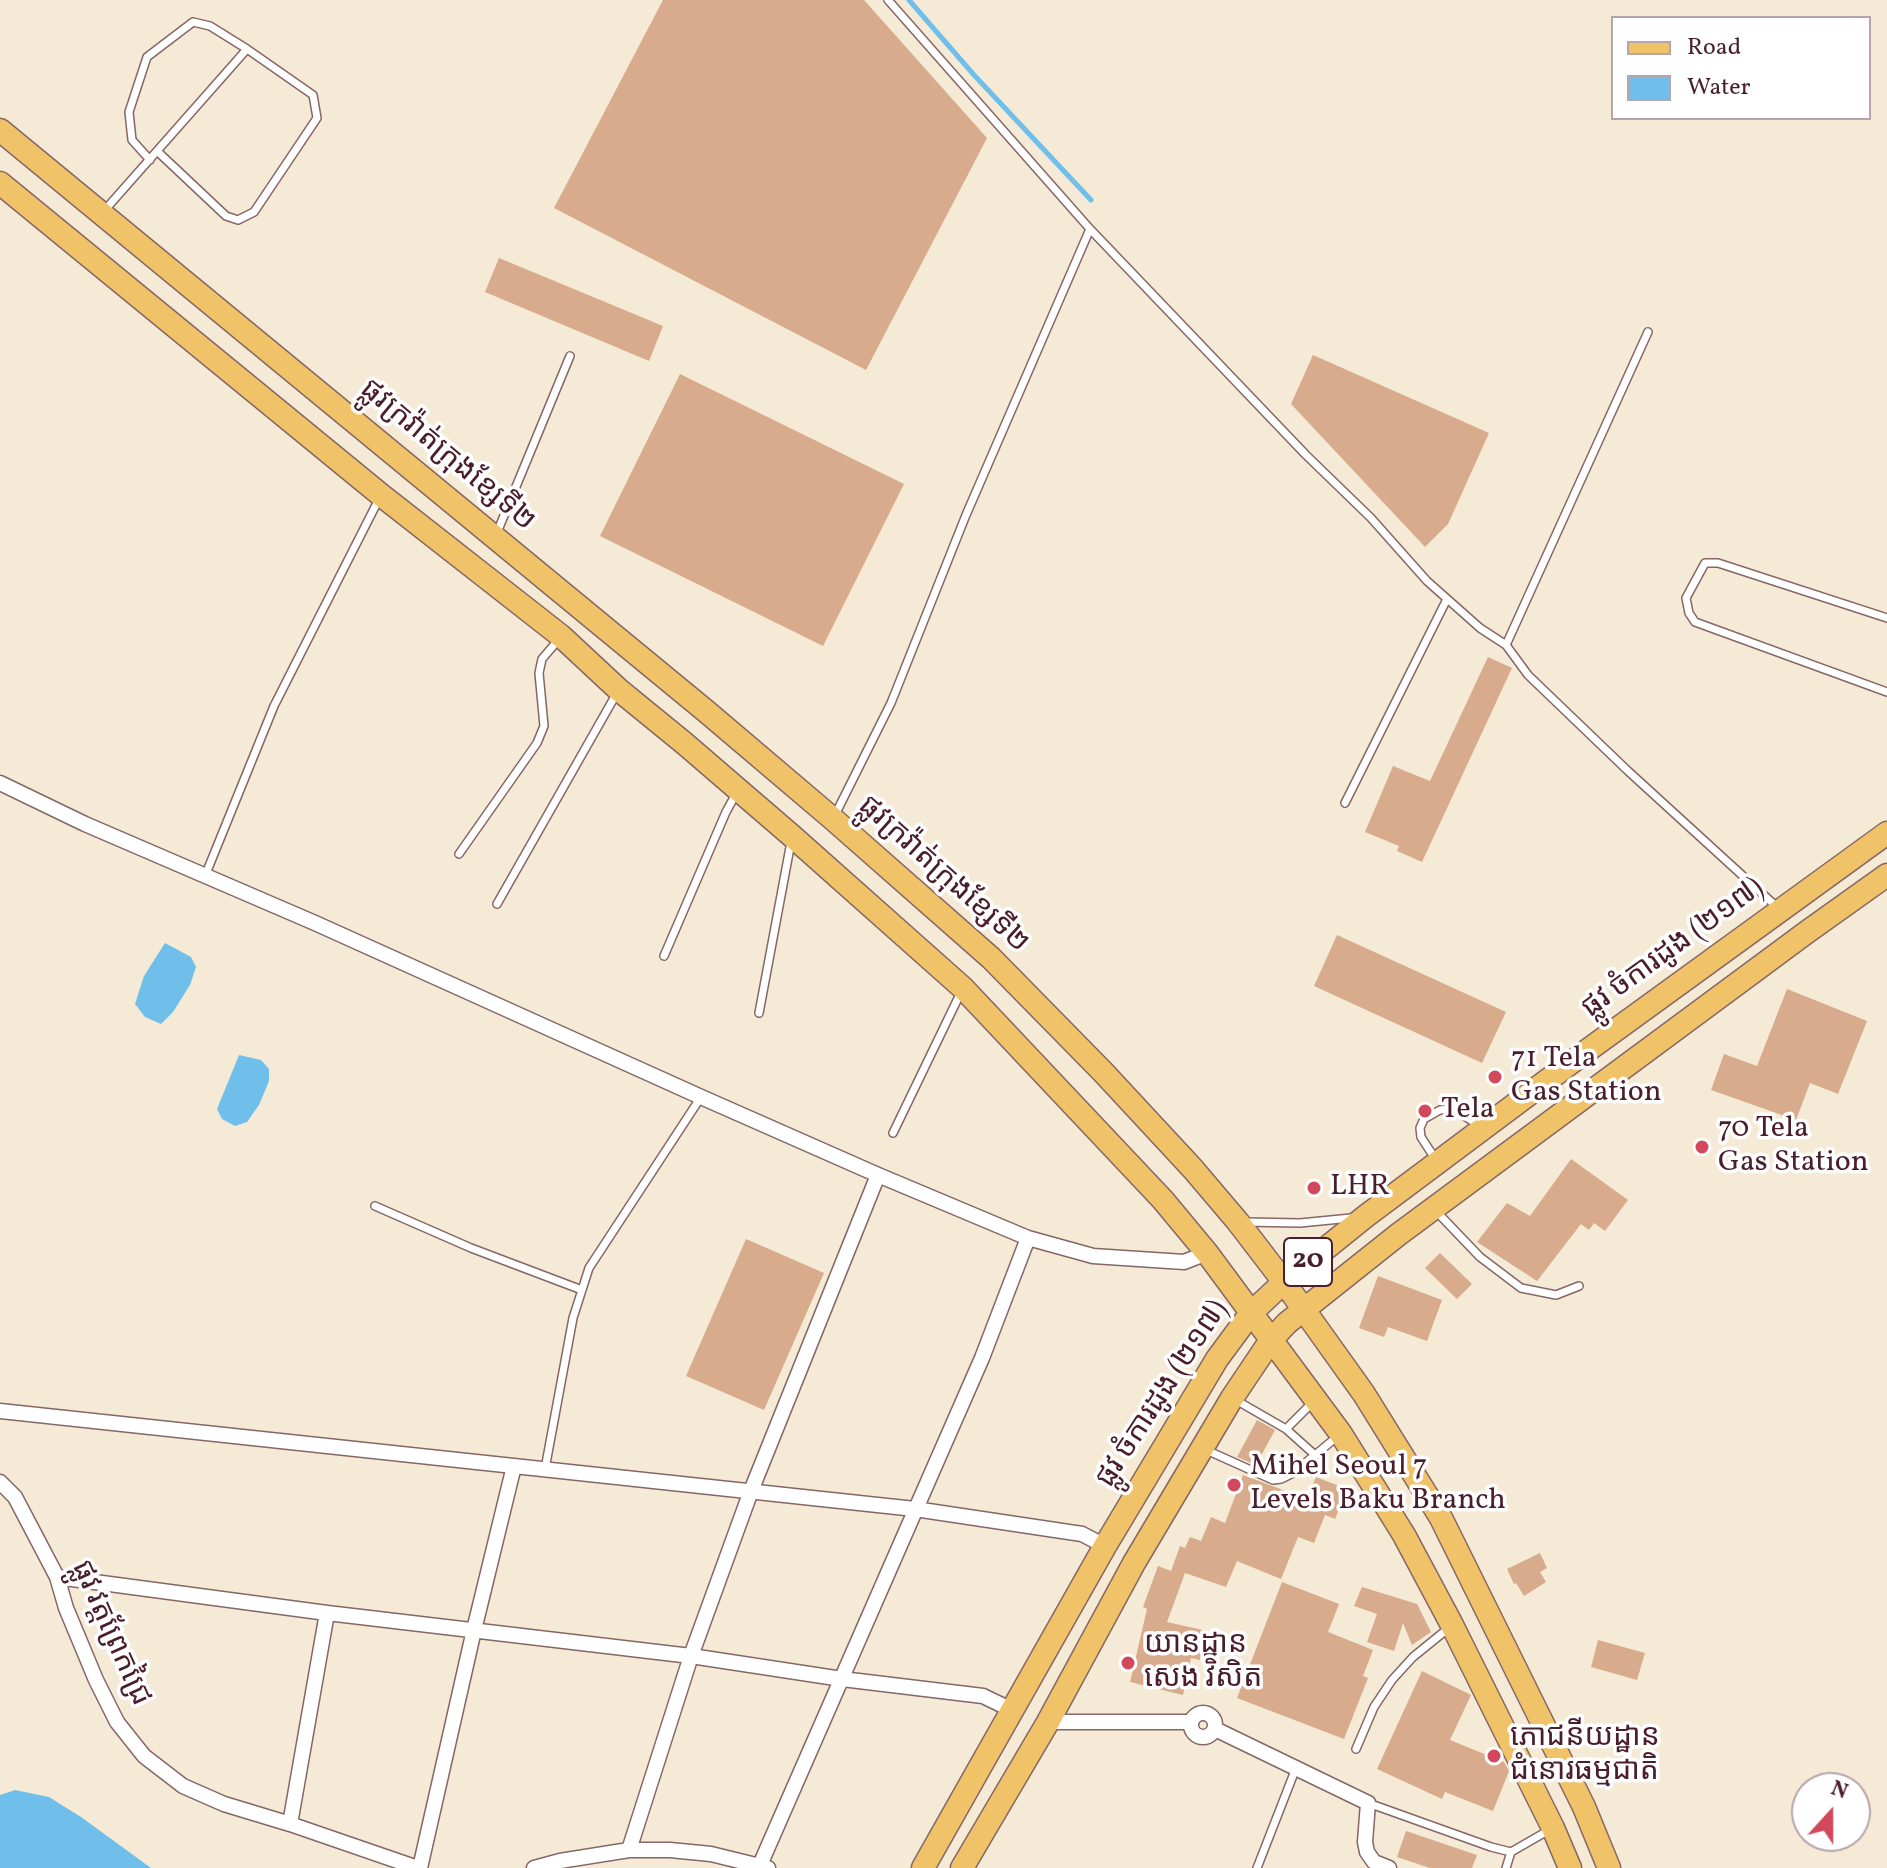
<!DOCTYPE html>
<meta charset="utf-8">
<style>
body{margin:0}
#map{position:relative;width:1887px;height:1868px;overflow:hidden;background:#f4ead5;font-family:Vollkorn,serif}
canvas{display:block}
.legend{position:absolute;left:1611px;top:16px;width:260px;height:104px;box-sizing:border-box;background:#fff;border:2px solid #b7a5aa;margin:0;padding:10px 14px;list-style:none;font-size:24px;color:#4a1f2b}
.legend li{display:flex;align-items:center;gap:16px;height:40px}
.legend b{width:40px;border:2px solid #b7a5aa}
.north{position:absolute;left:1791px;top:1772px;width:80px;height:80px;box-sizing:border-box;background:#fff;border:2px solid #b7a5aa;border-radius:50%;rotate:21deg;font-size:22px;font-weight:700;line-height:32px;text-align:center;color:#4a1f2b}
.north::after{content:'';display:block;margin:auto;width:28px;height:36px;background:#d1495b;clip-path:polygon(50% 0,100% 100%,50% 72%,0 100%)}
</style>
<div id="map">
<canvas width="1887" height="1868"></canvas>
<ul class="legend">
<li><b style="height:10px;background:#f1c369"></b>Road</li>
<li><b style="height:22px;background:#6fbfea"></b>Water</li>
</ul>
<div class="north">N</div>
</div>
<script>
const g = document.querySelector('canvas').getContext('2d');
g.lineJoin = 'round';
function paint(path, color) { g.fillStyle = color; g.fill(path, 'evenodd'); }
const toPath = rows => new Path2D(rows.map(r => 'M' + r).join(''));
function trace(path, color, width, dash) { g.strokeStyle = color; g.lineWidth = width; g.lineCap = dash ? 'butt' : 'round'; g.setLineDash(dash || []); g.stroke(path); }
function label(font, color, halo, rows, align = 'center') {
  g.font = font + ' Vollkorn,"Noto Sans Khmer",serif'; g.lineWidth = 7; g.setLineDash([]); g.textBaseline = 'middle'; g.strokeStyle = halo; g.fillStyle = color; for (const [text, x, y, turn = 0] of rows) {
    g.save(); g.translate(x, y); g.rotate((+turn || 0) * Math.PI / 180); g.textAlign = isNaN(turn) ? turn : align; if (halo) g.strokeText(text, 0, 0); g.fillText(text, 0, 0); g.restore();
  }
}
paint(toPath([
 [165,943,191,957,196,967,190,985,173,1012,161,1024,145,1017,135,1004,144,976],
 [239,1055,261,1060,269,1069,269,1081,259,1105,247,1122,235,1126,222,1119,217,1109],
 [15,1790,49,1797,81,1817,151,1868,0,1868,0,1795]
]), '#6fbfea');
trace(toPath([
 [909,0,974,75,1091,200]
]), '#6fbfea', 5);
paint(toPath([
 [663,0,864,0,987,138,866,370,554,208],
 [499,258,663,326,649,361,485,292],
 [1313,355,1489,433,1448,524,1425,547,1291,404],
 [680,374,904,484,823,646,600,536],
 [1488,657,1512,668,1422,862,1397,851,1399,846,1365,832,1393,766,1430,781],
 [1337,935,1506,1012,1482,1063,1314,986],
 [1787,989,1867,1021,1838,1094,1810,1083,1796,1120,1711,1090,1724,1054,1757,1066],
 [1571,1159,1628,1200,1605,1231,1594,1223,1589,1230,1581,1224,1537,1281,1477,1242,1507,1203,1530,1216],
 [746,1239,824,1273,764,1410,686,1376],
 [1440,1253,1472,1284,1457,1299,1425,1268],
 [1378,1276,1442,1300,1427,1341,1388,1327,1384,1337,1359,1328],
 [1257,1420,1275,1430,1256,1465,1237,1457],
 [1243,1475,1307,1499,1316,1477,1347,1489,1335,1519,1325,1515,1314,1543,1298,1537,1281,1579,1237,1561,1226,1587,1185,1573,1167,1622,1207,1631,1200,1660,1191,1658,1183,1695,1130,1682,1147,1609,1143,1607,1158,1566,1171,1571,1180,1546,1185,1548,1190,1537,1201,1541,1211,1517,1225,1523],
 [1540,1553,1547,1568,1540,1572,1546,1582,1524,1596,1516,1583,1514,1584,1507,1569],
 [1282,1582,1339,1604,1328,1632,1373,1650,1363,1676,1368,1678,1344,1739,1237,1698],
 [1362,1587,1417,1604,1431,1632,1412,1645,1403,1623,1394,1651,1367,1642,1377,1614,1354,1606],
 [1598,1640,1645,1653,1637,1680,1591,1667],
 [1422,1671,1471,1695,1450,1740,1504,1762,1509,1771,1493,1811,1445,1792,1442,1799,1377,1769],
 [1406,1831,1477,1855,1472,1868,1430,1868,1397,1857]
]), '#d7ab8b');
const lane = toPath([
 [888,0,1090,229,1306,455,1371,518,1427,581,1480,628,1506,645,1528,675,1628,771,1778,908],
 [150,160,132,140,129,112,147,57,193,22,210,26,247,49],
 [104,211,247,49,313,95,317,118,254,212,238,220,226,216,157,151],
 [496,535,570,356],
 [1887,618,1718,563,1705,563,1686,598,1689,613,1695,622,1887,692],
 [1506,645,1648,332],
 [1345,803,1447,599],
 [834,817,891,703,966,515,1090,229],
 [459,854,537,743,544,726,539,673,542,659,560,638],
 [205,876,274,706,380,497],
 [497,904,618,691],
 [664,956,726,812,737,792],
 [759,1013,791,842],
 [893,1133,962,990],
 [1436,1160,1421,1137,1420,1128,1424,1119,1440,1110,1449,1109,1458,1112,1482,1127],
 [375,1206,471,1248,582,1290],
 [1435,1210,1480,1257,1521,1288,1556,1295,1579,1286],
 [1244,1222,1300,1223,1351,1218],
 [1234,1399,1286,1429,1315,1455],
 [1286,1429,1312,1403],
 [1204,1449,1273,1480,1281,1479,1293,1473,1338,1436],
 [545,1469,573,1318,589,1268,701,1097],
 [1356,1749,1374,1707,1392,1680,1413,1657,1450,1627],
 [1368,1803,1491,1847,1511,1852,1551,1829],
 [1257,1868,1296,1768],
 [1506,1868,1511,1852]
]);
const street = toPath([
 [0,783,85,824,315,923,701,1097,878,1175,1028,1238,1093,1256,1184,1262,1207,1253],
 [0,1411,915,1509,1082,1534,1105,1546],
 [0,1482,15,1497,57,1577,66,1608,96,1680,117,1722,144,1756,183,1786,224,1804,290,1824,418,1868],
 [57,1577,327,1613,691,1656,842,1679,983,1696,1012,1710],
 '1191 1725a12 12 0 1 1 24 0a12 12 0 1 1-24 0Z',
 [1048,1722,1191,1722],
 [1215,1729,1368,1803,1365,1842,1367,1852,1374,1862,1389,1868],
 [290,1824,327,1613],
 [629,1850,691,1656,751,1491,878,1175],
 [760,1865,982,1358,1028,1238],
 [420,1868,474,1630,514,1466],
 [534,1868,560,1861,629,1850,670,1850,711,1854,768,1868]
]);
const primary = toPath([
 [0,130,707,712,833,819,991,958,1103,1072,1193,1169,1238,1222,1284,1282,1364,1394,1441,1518,1584,1807,1609,1868],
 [0,183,381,495,561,636,619,690,684,743,792,836,963,988,1163,1200,1207,1253,1341,1434,1404,1535,1452,1625,1553,1828,1570,1868],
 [923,1868,1105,1546,1217,1359,1251,1313,1284,1282,1366,1216,1588,1050,1887,833],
 [962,1868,1048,1722,1134,1563,1232,1398,1271,1340,1287,1323,1399,1234,1807,932,1887,875]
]);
trace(lane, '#866666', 10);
trace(street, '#866666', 17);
trace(primary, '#866666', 25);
trace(lane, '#fff', 7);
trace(street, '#fff', 14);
trace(primary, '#f1c369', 22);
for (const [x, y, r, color] of [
 [1495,1077,8,"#d1495b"],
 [1425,1111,8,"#d1495b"],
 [1702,1147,8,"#d1495b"],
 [1314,1188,8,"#d1495b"],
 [1234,1485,8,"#d1495b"],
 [1128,1663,8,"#d1495b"],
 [1494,1756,8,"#d1495b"]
]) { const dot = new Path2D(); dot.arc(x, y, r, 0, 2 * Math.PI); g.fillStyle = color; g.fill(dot); trace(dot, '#fff', 3); }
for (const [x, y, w] of [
 [1308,1262,48]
]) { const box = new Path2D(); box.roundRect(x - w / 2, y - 24, w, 48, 6); g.fillStyle = '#fff'; g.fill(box); trace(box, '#4a1f2b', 2); }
label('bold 28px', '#4a1f2b', null, [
 ["20",1308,1262]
]);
label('30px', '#4a1f2b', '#fff', [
 ["ផ្លូវក្រវ៉ាត់ក្រុងខ្សែទី២",446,457,40],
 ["ផ្លូវក្រវ៉ាត់ក្រុងខ្សែទី២",942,876,42],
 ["ផ្លូវ ចំការដូង (២១៧)",1674,950,-36],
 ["ផ្លូវ ចំការដូង (២១៧)",1164,1395,-57],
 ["ផ្លូវ វត្តព្រែកជ្រៃ",109,1634,66]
]);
label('30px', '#4a1f2b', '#fff', [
 ["71 Tela",1511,1060],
 ["Gas Station",1511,1094],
 ["Tela",1441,1111],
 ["70 Tela",1718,1130],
 ["Gas Station",1718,1164],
 ["LHR",1330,1188],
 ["Mihel Seoul 7",1250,1468],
 ["Levels Baku Branch",1250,1502],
 ["យានដ្ឋាន",1144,1646],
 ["សេង វិសិត",1144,1680],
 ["ភោជនីយដ្ឋាន",1510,1739],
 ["ជំនោរធម្មជាតិ",1510,1773]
], 'left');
</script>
